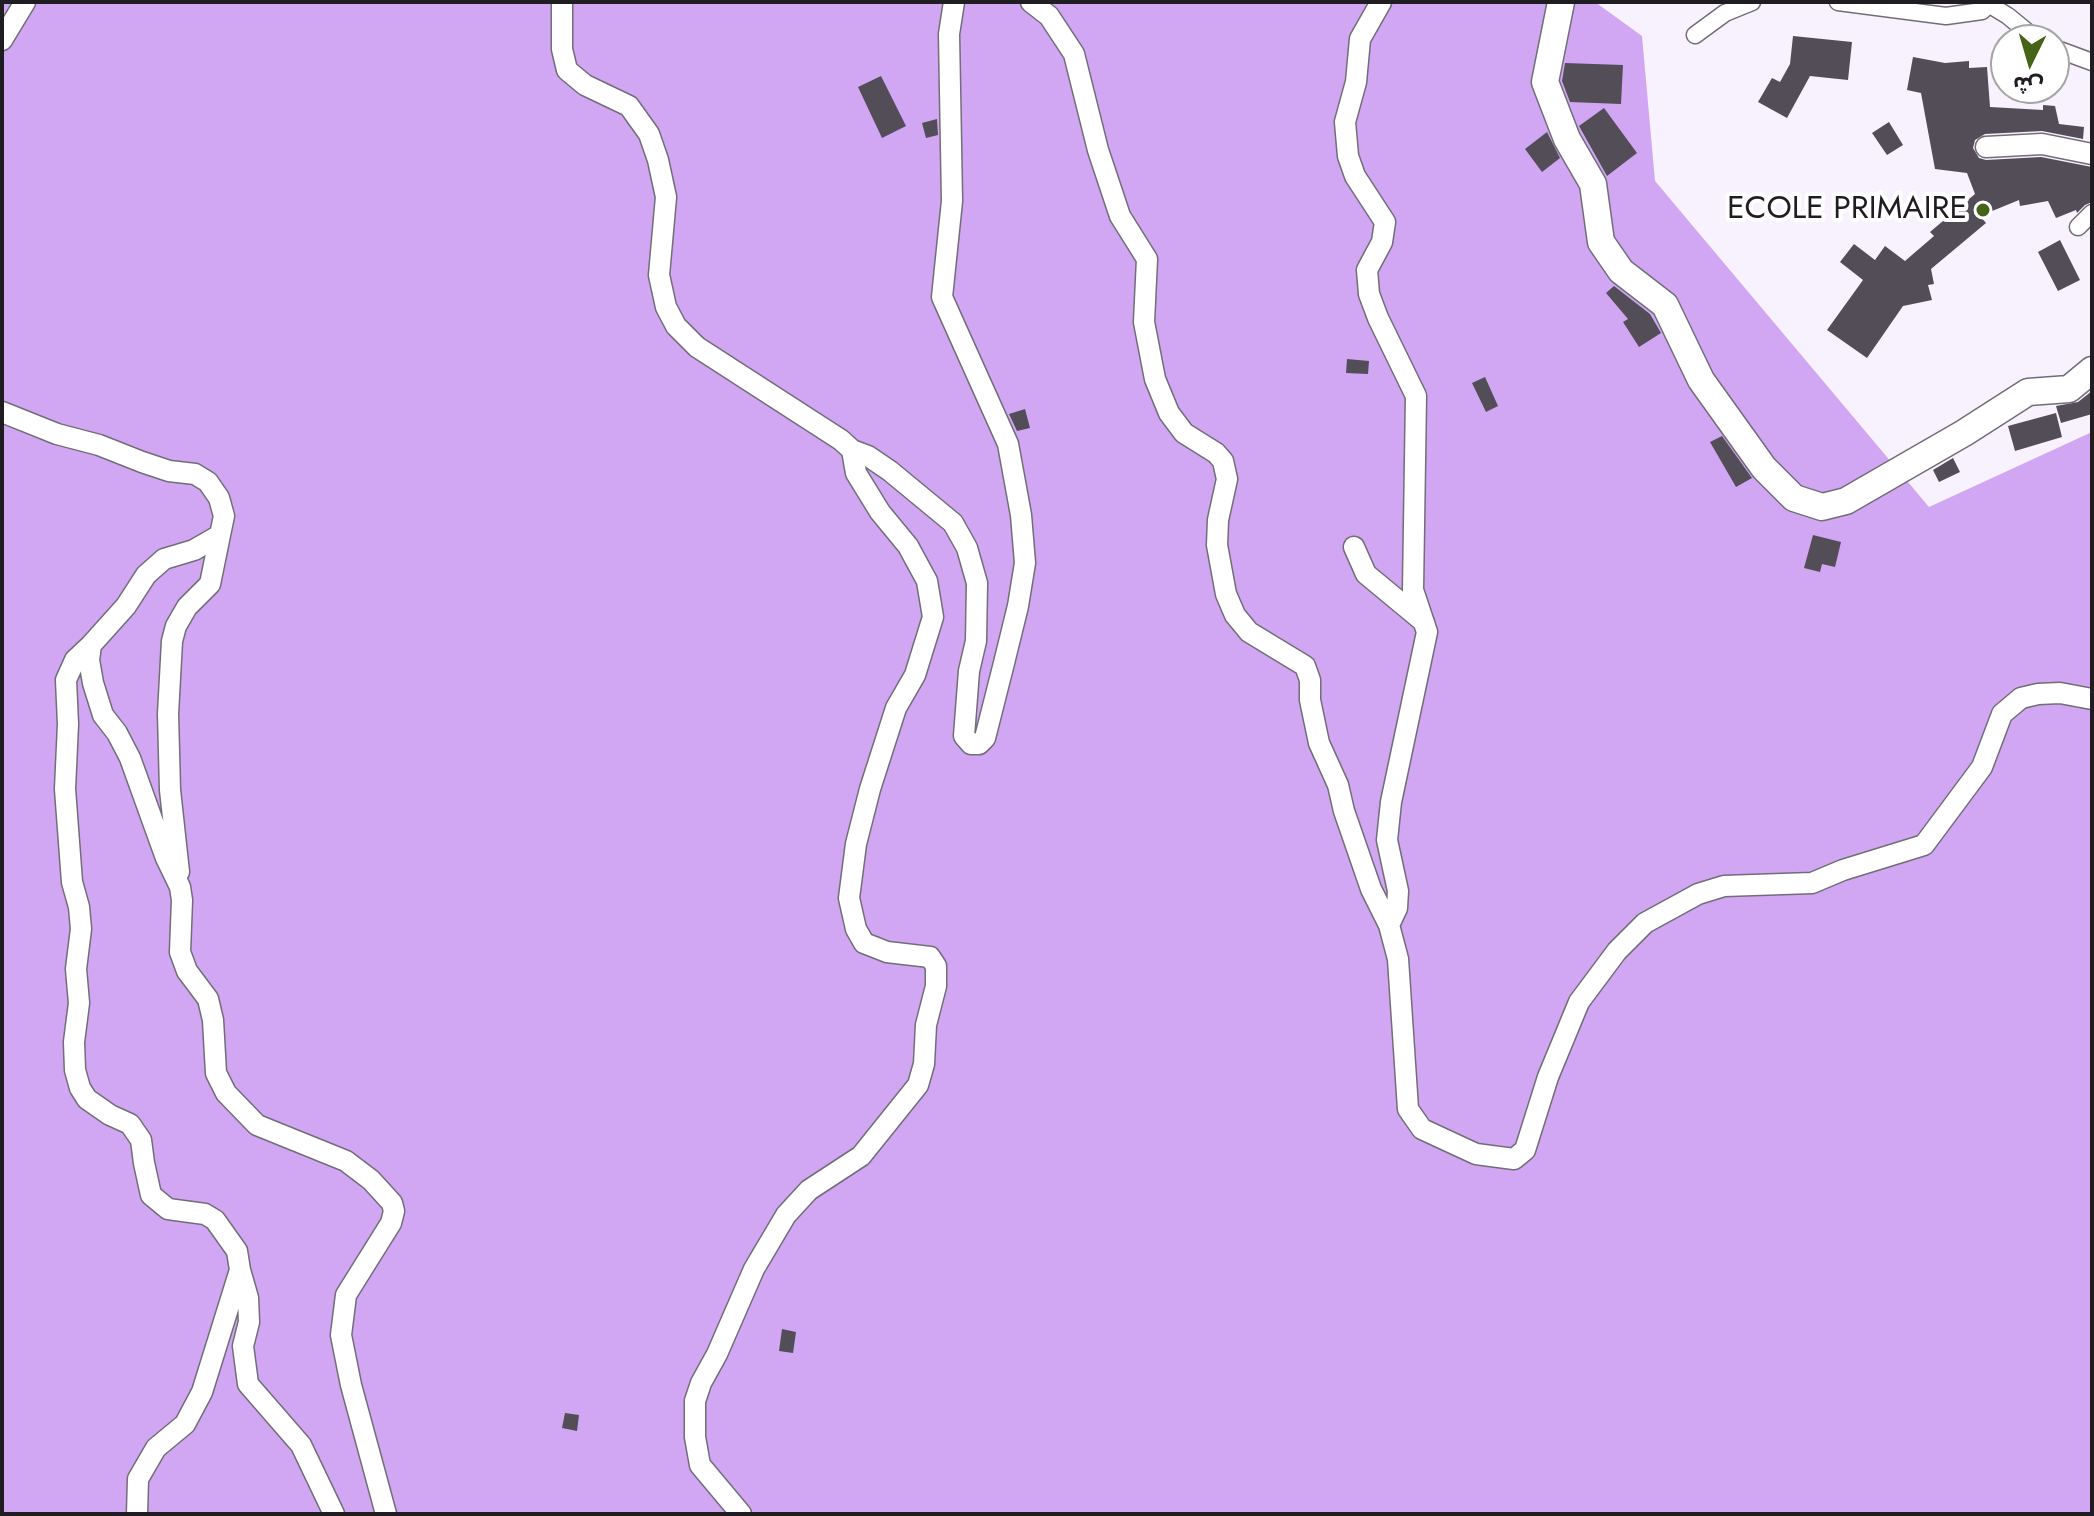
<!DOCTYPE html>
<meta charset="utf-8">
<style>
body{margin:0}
#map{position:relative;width:2094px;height:1516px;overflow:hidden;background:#f8f1fe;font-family:Jost,"Noto Sans Arabic",sans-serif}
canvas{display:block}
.frame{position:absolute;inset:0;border:4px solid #1f1d21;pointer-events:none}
.north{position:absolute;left:1990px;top:24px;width:80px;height:80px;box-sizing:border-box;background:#fff;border:2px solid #a5a5a6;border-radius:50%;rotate:185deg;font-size:22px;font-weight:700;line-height:32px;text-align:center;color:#1f1d21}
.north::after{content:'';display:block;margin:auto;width:28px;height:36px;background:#466418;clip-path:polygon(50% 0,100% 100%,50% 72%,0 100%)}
</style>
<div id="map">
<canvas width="2094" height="1516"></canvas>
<div class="frame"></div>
<div class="north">ش</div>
</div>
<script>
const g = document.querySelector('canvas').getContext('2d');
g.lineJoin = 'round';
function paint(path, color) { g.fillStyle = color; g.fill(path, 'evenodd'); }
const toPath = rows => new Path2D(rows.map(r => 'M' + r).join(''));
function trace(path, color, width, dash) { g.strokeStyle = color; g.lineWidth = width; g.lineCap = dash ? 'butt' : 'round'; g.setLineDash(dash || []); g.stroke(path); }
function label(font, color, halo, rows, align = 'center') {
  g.font = font + ' Jost,sans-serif'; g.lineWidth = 8; g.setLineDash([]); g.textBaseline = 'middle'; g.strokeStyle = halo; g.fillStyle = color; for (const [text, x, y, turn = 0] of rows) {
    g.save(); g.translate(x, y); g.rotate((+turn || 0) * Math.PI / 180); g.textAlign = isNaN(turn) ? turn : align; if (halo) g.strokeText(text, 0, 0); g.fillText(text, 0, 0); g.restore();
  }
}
paint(toPath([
 [2,2,1595,2,1642,36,1655,181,1929,507,2092,432,2092,1514,2,1514]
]), '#d1a7f4');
paint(toPath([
 [1793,36,1852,42,1848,80,1810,76,1787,118,1758,102,1772,78,1780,82,1790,64],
 [1913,57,1945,63,1969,61,1969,68,1987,67,1990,107,2043,110,2043,105,2055,106,2059,124,2084,127,2083,139,2042,131,1985,134,1975,140,1973,148,1979,158,1986,160,2041,157,2092,167,2092,202,2085,205,2077,213,2076,210,2056,218,2048,201,2020,206,2019,200,1980,216,1986,223,1931,269,1934,284,1928,285,1932,300,1903,306,1867,358,1827,330,1863,280,1840,262,1854,244,1875,260,1885,246,1905,261,1934,236,1930,232,1975,194,1967,173,1935,169,1921,93,1907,90],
 [1565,63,1623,65,1621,104,1570,102,1562,81],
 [881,76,906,126,882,138,858,87],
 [1604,108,1637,153,1607,176,1579,126],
 [937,119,938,135,926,138,922,123],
 [1889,122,1903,145,1887,155,1872,133],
 [1547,132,1560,158,1542,172,1525,149],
 [2060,240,2080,280,2058,291,2038,252],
 [1614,286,1650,314,1661,333,1639,347,1623,322,1628,319,1606,293],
 [1347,359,1369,361,1368,374,1346,373],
 [1485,377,1498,406,1486,412,1472,383],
 [2092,391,2092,414,2061,423,2056,406,2078,402],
 [1025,409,1030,428,1017,431,1009,414],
 [2056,413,2062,437,2015,451,2008,426],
 [1722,436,1752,478,1736,487,1710,442],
 [1953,458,1960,472,1939,482,1933,470],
 [1813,535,1841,542,1835,567,1822,564,1820,572,1804,568],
 [782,1329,796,1332,793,1353,779,1351],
 [565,1413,579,1415,577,1431,562,1428]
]), '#524d57');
const pedestrian = toPath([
 [1838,2,1946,16,1982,11,1989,4],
 [1985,2,2008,16,2037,40],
 [1695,35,1725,13,1752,2],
 [2054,48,2092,62],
 [2078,227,2092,213]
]);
const minor = toPath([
 [562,2,562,49,567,70,585,85,629,106,649,134,658,160,666,197,659,275,666,307,676,326,697,347,841,440,852,450,856,473,880,512,908,546,927,581,933,617,915,675,896,708,870,789,856,844,849,898,856,929,864,943,887,952,930,957,936,966,936,986,926,1025,924,1064,918,1085,861,1156,809,1190,786,1215,754,1269,717,1354,701,1383,695,1401,695,1437,700,1465,741,1514],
 [1031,2,1049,16,1074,54,1098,150,1120,216,1147,259,1144,322,1155,379,1169,413,1184,433,1216,453,1223,461,1227,479,1218,520,1217,545,1226,594,1235,615,1249,632,1305,666,1310,680,1310,700,1319,743,1338,785,1344,811,1371,889,1389,925],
 [1381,2,1360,39,1356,82,1345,122,1348,156,1355,176,1385,222,1382,242,1367,270,1369,294,1378,318,1416,396,1413,590,1427,632,1391,802,1387,840,1398,891,1397,908,1389,925,1398,959,1408,1109,1422,1129,1476,1154,1514,1159,1525,1150,1548,1077,1579,1002,1617,951,1645,923,1698,894,1724,886,1812,883,1843,870,1924,845,1982,767,2002,714,2021,698,2038,694,2060,693,2092,699],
 [2,40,25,2],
 [1986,147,2042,144,2092,154],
 [2,412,57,434,99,445,142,462,169,471,195,474,208,482,219,498,224,516,220,535,194,550,164,559,146,575,126,606,91,645,89,660,93,683,103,715,117,733,130,758,166,858,180,887,182,900,180,952,187,971,208,999,213,1020,216,1073,226,1093,257,1125,346,1161,371,1180,392,1203,394,1211,391,1223,346,1295,341,1335,351,1385,386,1514],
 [852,450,868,456,890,471,953,523,967,548,977,583,976,641,969,671,964,736,971,744,979,744,985,738,1004,663,1018,606,1025,563,1021,515,1008,444,942,297,952,201,949,34,954,2],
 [1354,547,1366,574,1424,622],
 [91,645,75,660,66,680,68,724,65,789,72,882,79,907,81,929,76,969,79,1003,74,1042,75,1070,80,1088,87,1099,110,1115,130,1124,141,1140,144,1163,151,1195,168,1209,205,1214,215,1220,237,1251,240,1270,202,1392,185,1424,156,1448,138,1479,137,1514],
 [179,872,170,790,168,714,172,641,176,626,187,607,210,584,220,535],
 [240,1270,248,1298,249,1322,243,1346,248,1384,301,1445,334,1514]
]);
const tertiary = toPath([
 [1561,2,1545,82,1567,139,1593,184,1601,242,1621,271,1665,305,1701,380,1764,468,1794,498,1822,507,1846,501,1964,433,2028,392,2069,389,2092,370]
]);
trace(pedestrian, '#726d78', 19);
trace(minor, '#726d78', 23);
trace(tertiary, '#726d78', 29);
trace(pedestrian, '#fff', 16);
trace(minor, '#fff', 20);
trace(tertiary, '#fff', 26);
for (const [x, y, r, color] of [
 [1983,210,8,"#466418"]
]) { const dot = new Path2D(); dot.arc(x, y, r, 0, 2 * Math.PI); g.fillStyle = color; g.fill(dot); trace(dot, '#fff', 3); }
label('32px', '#1f1d21', '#fff', [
 ["ECOLE PRIMAIRE",1967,210]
], 'right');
</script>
